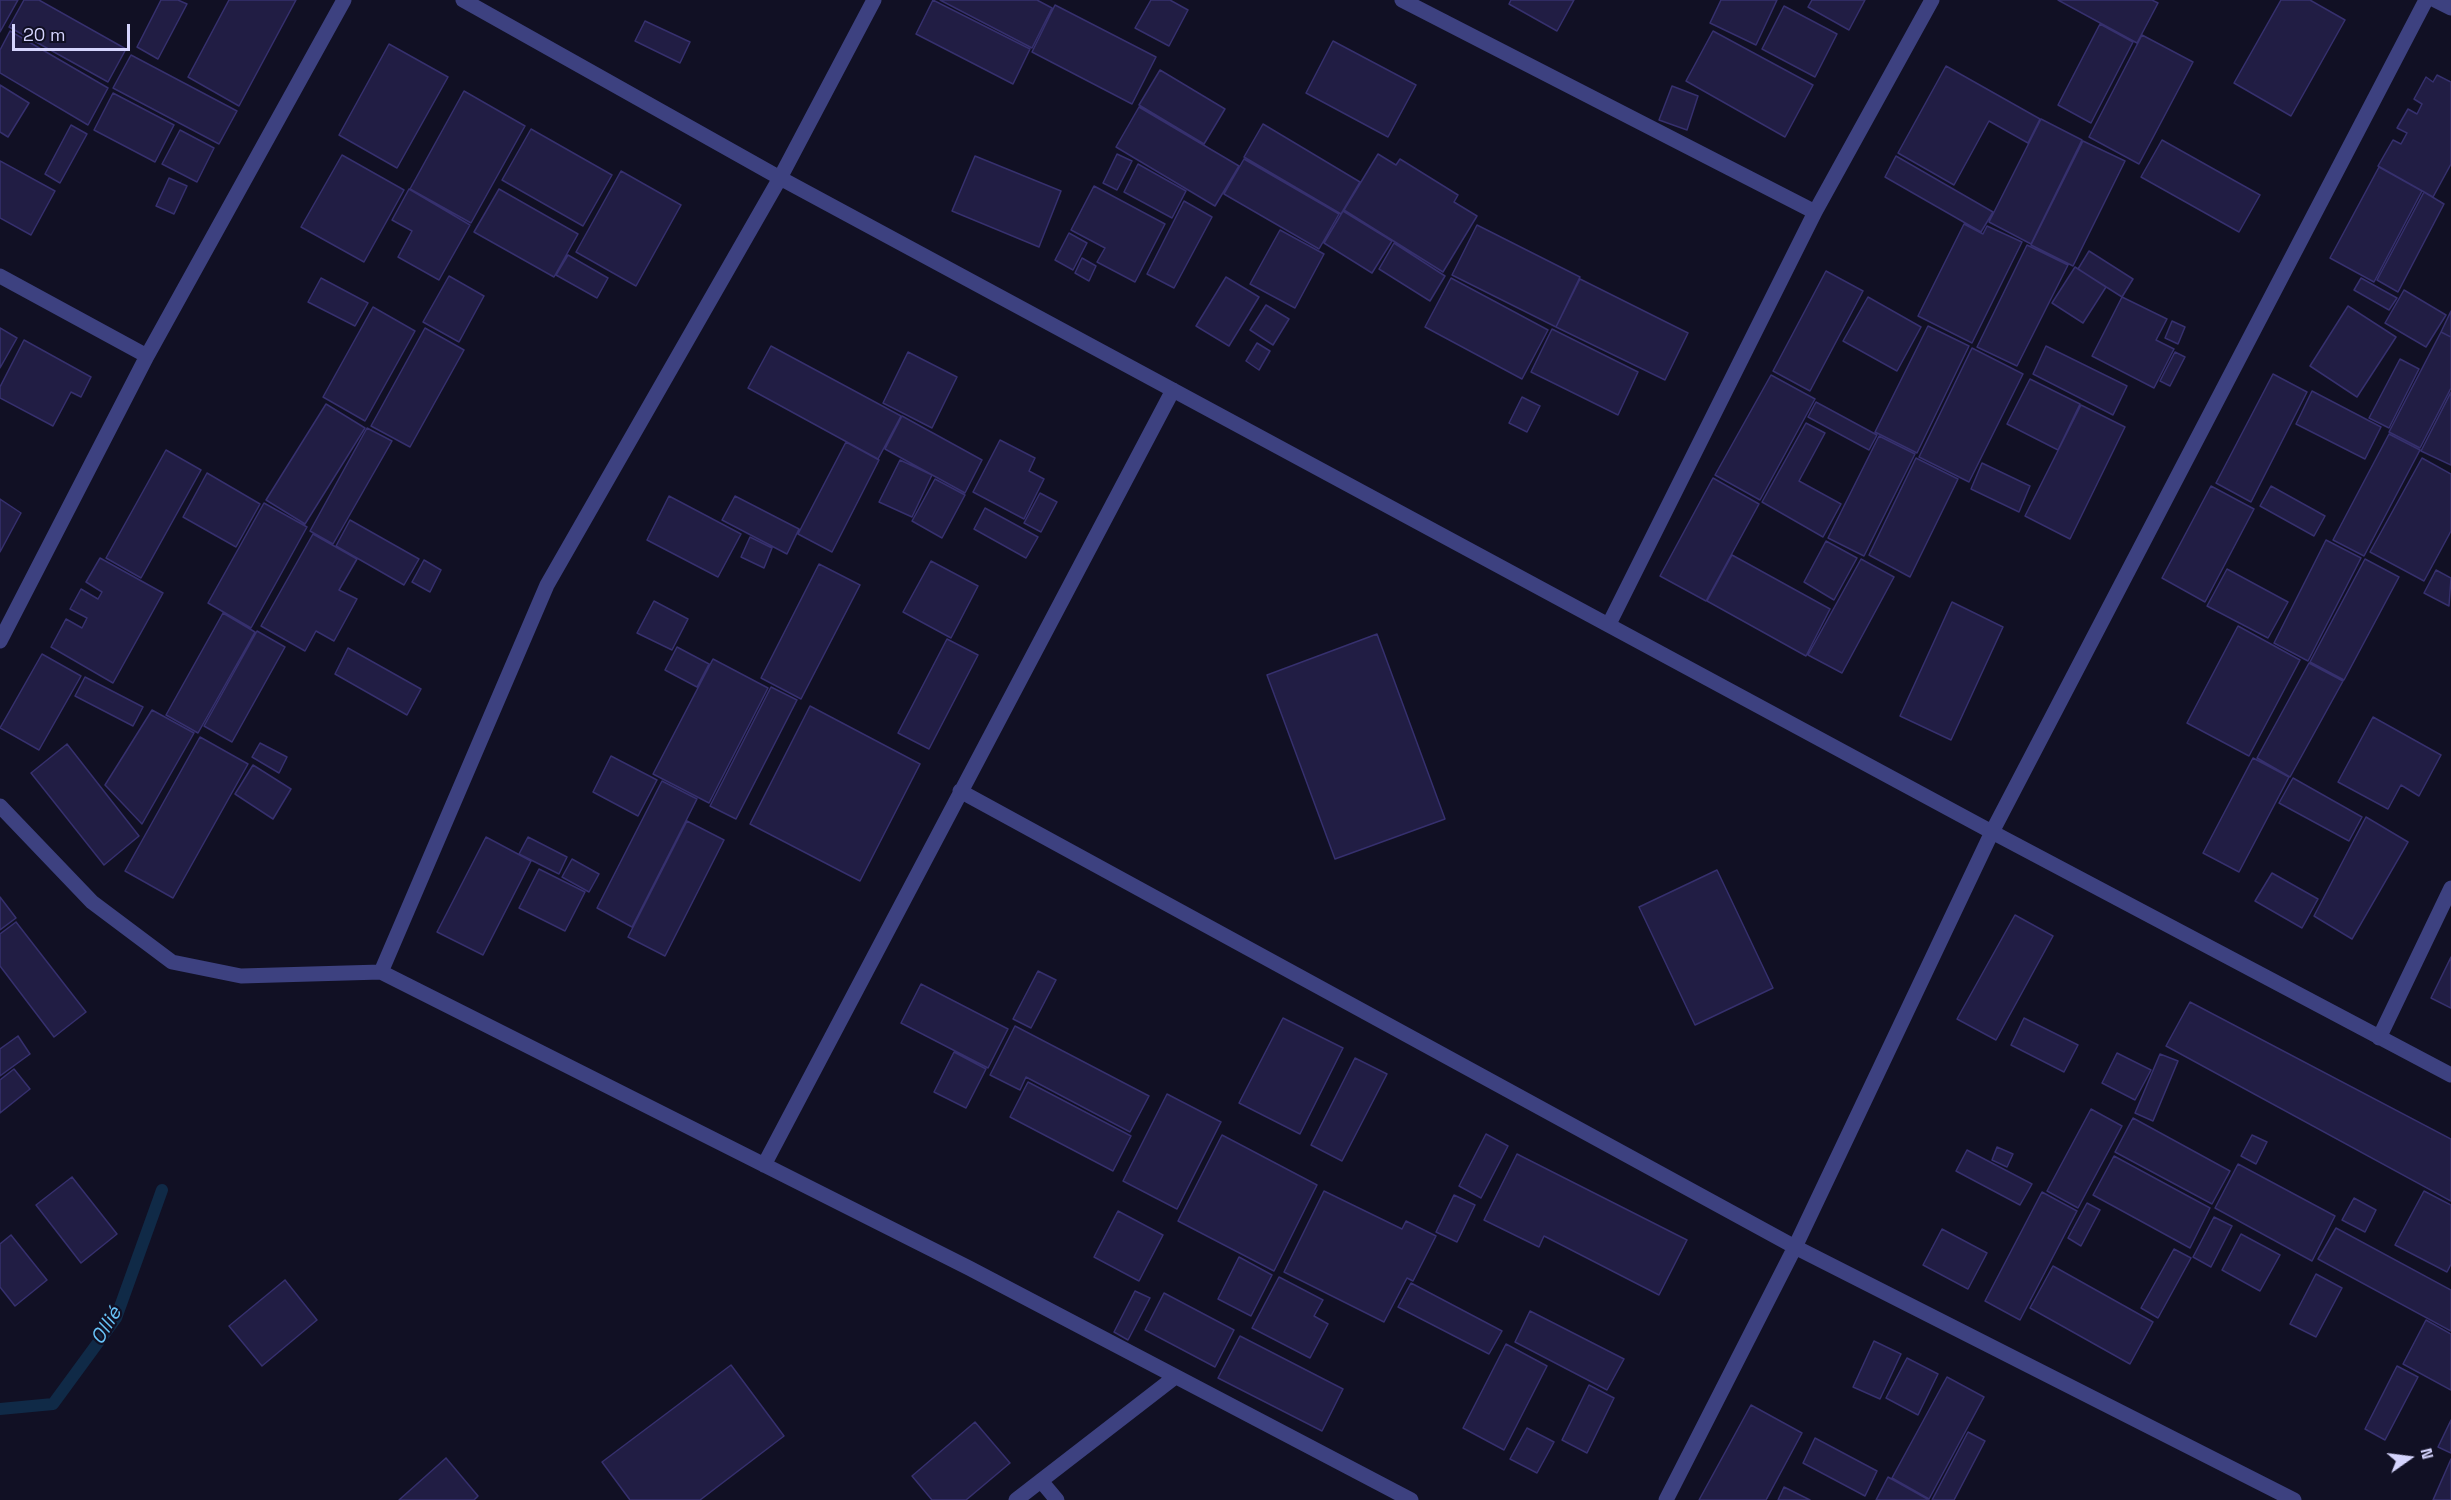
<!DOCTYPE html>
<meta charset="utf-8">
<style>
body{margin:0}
#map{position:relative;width:2451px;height:1500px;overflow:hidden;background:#111024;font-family:"Space Grotesk",sans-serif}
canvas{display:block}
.north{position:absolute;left:2379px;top:1428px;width:60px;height:60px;-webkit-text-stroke:4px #111024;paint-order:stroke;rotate:76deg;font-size:16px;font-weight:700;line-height:24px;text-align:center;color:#d5d4fd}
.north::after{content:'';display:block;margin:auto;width:21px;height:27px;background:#d5d4fd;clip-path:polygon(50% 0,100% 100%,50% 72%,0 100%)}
.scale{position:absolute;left:12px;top:24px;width:118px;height:27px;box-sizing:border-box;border:3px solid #d5d4fd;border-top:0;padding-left:8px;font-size:18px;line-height:21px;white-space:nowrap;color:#d5d4fd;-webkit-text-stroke:4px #111024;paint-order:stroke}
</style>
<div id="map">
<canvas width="2451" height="1500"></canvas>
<div class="north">N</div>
<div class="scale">20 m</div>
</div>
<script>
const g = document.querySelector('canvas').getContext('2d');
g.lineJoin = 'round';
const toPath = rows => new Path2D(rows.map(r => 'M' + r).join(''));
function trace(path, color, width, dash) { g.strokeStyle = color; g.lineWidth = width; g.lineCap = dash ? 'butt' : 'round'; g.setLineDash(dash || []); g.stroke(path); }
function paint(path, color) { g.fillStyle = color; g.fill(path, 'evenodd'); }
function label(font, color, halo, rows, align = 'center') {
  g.font = font + ' "Space Grotesk",sans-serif'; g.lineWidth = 4.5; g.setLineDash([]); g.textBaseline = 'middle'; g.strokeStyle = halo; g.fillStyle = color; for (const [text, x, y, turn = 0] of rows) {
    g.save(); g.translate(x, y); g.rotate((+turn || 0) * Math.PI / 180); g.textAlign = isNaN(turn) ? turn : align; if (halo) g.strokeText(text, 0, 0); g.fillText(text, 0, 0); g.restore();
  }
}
trace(toPath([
 [0,1409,53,1404,116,1318,162,1190]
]), '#102a47', 12);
const building = toPath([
 [0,0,18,0,0,32,0,0],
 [24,0,39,0,126,49,108,82,9,27,24,0],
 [161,0,178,0,187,4,158,59,137,47,161,0],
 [229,0,296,0,239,106,188,77,229,0],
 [933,0,1030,49,1013,84,916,34,933,0],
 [940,0,1037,0,1052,8,1032,48,940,0],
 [1151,0,1170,0,1188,10,1169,46,1135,28,1151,0],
 [1511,0,1574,0,1557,31,1509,4,1511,0],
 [1721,0,1777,0,1756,45,1710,23,1721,0],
 [1812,0,1865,0,1849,30,1808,7,1812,0],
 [2058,0,2152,0,2158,3,2137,43,2058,0],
 [2281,0,2310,0,2345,20,2291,116,2234,83,2281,0],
 [1055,5,1156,57,1132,104,1032,52,1055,5],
 [1784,6,1837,34,1815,77,1762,49,1784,6],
 [645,21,690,42,680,63,635,41,645,21],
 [2100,24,2133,42,2091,123,2058,105,2100,24],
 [10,31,108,88,88,125,0,73,0,50,10,31],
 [1713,31,1813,85,1785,137,1686,81,1713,31],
 [2142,35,2193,62,2139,164,2089,137,2142,35],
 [1333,41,1416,85,1388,137,1306,93,1333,41],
 [389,44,448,77,397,168,339,135,389,44],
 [131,55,237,111,219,144,113,88,131,55],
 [1946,66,2040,119,2028,143,1989,121,1954,185,1898,153,1946,66],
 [1160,70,1225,109,1204,144,1139,105,1160,70],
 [2437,75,2451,82,2451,164,2433,197,2378,166,2393,140,2401,144,2407,133,2397,128,2408,109,2417,114,2422,104,2414,99,2426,77,2433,82,2437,75],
 [0,85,29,103,8,137,0,132,0,85],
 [1672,86,1698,96,1687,130,1659,120,1672,86],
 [464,91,525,126,471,223,410,189,464,91],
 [113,93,174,125,155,162,94,130,113,93],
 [1139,107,1239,166,1215,206,1116,147,1139,107],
 [2041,119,2082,140,2031,244,1989,222,2041,119],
 [1263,124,1360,182,1341,214,1244,157,1263,124],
 [71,125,87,134,60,183,45,174,71,125],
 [531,129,612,175,583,226,502,180,531,129],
 [180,130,214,148,197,182,162,164,180,130],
 [2162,140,2260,195,2239,232,2141,177,2162,140],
 [2083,141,2125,161,2073,266,2031,245,2083,141],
 [1117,154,1132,161,1117,190,1103,183,1117,154],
 [1378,154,1396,165,1400,159,1458,195,1454,202,1477,216,1443,272,1344,210,1378,154],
 [342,155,404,190,364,262,301,227,342,155],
 [975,156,1061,191,1039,247,952,211,975,156],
 [1896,156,1993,212,1981,232,1885,177,1896,156],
 [1244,159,1339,214,1319,249,1224,194,1244,159],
 [0,161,55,191,31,235,0,218,0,161],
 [1138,164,1186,191,1172,218,1124,192,1138,164],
 [2379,167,2422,191,2374,282,2330,258,2379,167],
 [621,171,681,205,636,286,576,252,621,171],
 [169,178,187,186,174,214,156,206,169,178],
 [1094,186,1165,224,1135,282,1097,262,1105,248,1071,230,1094,186],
 [409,189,470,225,439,280,398,257,412,231,392,220,409,189],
 [499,189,578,234,554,277,474,232,499,189],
 [2424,192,2444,204,2398,292,2377,280,2424,192],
 [1184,201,1212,217,1174,288,1147,274,1184,201],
 [1343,211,1392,241,1372,273,1324,243,1343,211],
 [1964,224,1983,234,1987,226,2022,242,1972,343,1918,316,1964,224],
 [1477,225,1580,277,1556,327,1452,275,1477,225],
 [1280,230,1324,254,1295,308,1250,284,1280,230],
 [1069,233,1087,243,1073,270,1055,260,1069,233],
 [1394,243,1445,276,1430,301,1379,269,1394,243],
 [2027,245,2068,265,2017,366,1977,347,2027,245],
 [2089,251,2133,279,2122,297,2078,269,2089,251],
 [568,255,608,278,597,298,556,275,568,255],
 [1082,258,1096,266,1089,281,1075,273,1082,258],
 [2075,267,2106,287,2083,323,2052,303,2075,267],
 [1826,271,1863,291,1810,391,1773,371,1826,271],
 [449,276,484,296,459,342,423,322,449,276],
 [1226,277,1259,297,1229,346,1196,326,1226,277],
 [321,278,368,303,355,326,308,302,321,278],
 [1451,278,1548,330,1522,379,1425,327,1451,278],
 [2361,278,2397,298,2389,310,2354,290,2361,278],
 [1580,279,1688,333,1665,380,1556,327,1580,279],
 [2404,290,2446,315,2426,347,2385,323,2404,290],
 [1868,297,1921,327,1897,371,1843,341,1868,297],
 [2122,297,2167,319,2156,340,2174,349,2154,388,2092,356,2122,297],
 [1266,305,1289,319,1273,345,1250,330,1266,305],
 [2348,306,2396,337,2357,397,2310,366,2348,306],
 [373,307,415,331,365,421,323,397,373,307],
 [2451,311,2451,337,2441,332,2451,311],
 [2172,321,2185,327,2178,344,2165,338,2172,321],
 [1928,326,1969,346,1917,453,1875,432,1928,326],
 [0,328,17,338,0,368,0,328],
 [425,328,464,350,410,447,371,426,425,328],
 [1552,329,1638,372,1618,415,1531,372,1552,329],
 [2441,332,2451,337,2451,388,2420,448,2389,432,2441,332],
 [24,340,91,377,81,397,71,392,53,426,0,398,0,387,24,340],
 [1257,343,1270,351,1259,370,1246,361,1257,343],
 [771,346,901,416,878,459,748,388,771,346],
 [2046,346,2127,386,2113,415,2033,374,2046,346],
 [1972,348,2023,374,1969,482,1919,457,1972,348],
 [908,352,957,377,932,428,883,403,908,352],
 [2175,352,2185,357,2170,386,2160,381,2175,352],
 [2400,359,2419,369,2389,428,2369,418,2400,359],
 [2273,374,2307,392,2251,502,2216,483,2273,374],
 [1771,375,1815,399,1760,500,1715,475,1771,375],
 [2030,379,2080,404,2058,450,2007,424,2030,379],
 [2312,391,2381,427,2365,459,2296,424,2312,391],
 [2451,392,2451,465,2421,451,2451,392],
 [1522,397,1540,406,1527,432,1509,423,1522,397],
 [1816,402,1877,435,1869,450,1808,417,1816,402],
 [326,404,365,428,305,524,266,500,326,404],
 [2081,405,2125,427,2070,539,2025,516,2081,405],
 [902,416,982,460,965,493,885,449,902,416],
 [1806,423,1825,433,1799,481,1841,504,1823,537,1762,502,1806,423],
 [367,428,392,441,333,544,310,531,367,428],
 [2389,434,2420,450,2364,556,2333,540,2389,434],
 [1879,436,1915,454,1864,556,1828,538,1879,436],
 [1000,440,1035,458,1029,471,1044,479,1024,519,973,492,1000,440],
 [846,442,879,460,832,552,798,534,846,442],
 [166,450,201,470,141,578,106,558,166,450],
 [1916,458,1958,479,1910,577,1869,555,1916,458],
 [2422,458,2451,474,2451,531,2424,581,2370,552,2422,458],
 [900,460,932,475,912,517,879,502,900,460],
 [1982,463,2030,486,2019,512,1971,489,1982,463],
 [207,473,260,504,236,547,183,517,207,473],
 [1713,478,1759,504,1706,601,1660,576,1713,478],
 [935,479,965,495,942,538,912,521,935,479],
 [2211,486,2254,509,2205,602,2162,578,2211,486],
 [2271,486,2325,516,2314,536,2260,506,2271,486],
 [1040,493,1057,502,1041,532,1024,523,1040,493],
 [669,496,741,534,718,577,647,540,669,496],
 [735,496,799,529,787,554,722,520,735,496],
 [0,499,21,513,0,552,0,499],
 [264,503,307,527,251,628,208,603,264,503],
 [985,508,1038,537,1026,558,974,529,985,508],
 [350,520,419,559,404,585,336,546,350,520],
 [313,534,357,559,339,590,357,599,334,641,316,631,305,651,261,626,313,534],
 [750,537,772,548,764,568,741,557,750,537],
 [2326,540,2361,558,2308,661,2274,643,2326,540],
 [1826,541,1857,558,1834,600,1804,582,1826,541],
 [1732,555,1830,609,1806,656,1707,601,1732,555],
 [100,558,163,593,113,683,51,647,66,619,82,628,87,618,70,609,81,589,98,599,102,592,86,582,100,558],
 [1861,559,1894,577,1842,673,1808,655,1861,559],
 [2365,559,2399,577,2344,680,2310,662,2365,559],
 [424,560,441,570,430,592,412,582,424,560],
 [931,561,978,586,951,638,903,612,931,561],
 [819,564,860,585,801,699,761,678,819,564],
 [2227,569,2288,602,2268,638,2207,606,2227,569],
 [2436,570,2451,578,2449,606,2424,593,2436,570],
 [654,601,688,619,672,650,637,633,654,601],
 [1952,602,2003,627,1951,740,1900,716,1952,602],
 [223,613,255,632,198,733,166,715,223,613],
 [2238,626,2300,660,2249,756,2187,723,2238,626],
 [257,631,285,647,232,742,204,726,257,631],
 [1377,634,1445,819,1335,859,1267,675,1377,634],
 [947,639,978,655,929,749,898,733,947,639],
 [677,647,709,664,697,687,665,670,677,647],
 [348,648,421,689,407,715,335,674,348,648],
 [42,654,81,676,39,750,0,728,42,654],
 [713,659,768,688,709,803,653,774,713,659],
 [2309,663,2343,681,2290,777,2257,758,2309,663],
 [85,677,143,707,133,726,75,696,85,677],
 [771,687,797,700,736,819,710,806,771,687],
 [810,706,920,764,860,881,750,824,810,706],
 [152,710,194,733,142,824,105,785,152,710],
 [2373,717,2441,755,2419,796,2401,785,2388,809,2338,782,2373,717],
 [200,737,248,764,173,898,125,871,200,737],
 [260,743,287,757,279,773,252,757,260,743],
 [67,744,139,836,104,865,31,773,67,744],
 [611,756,657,780,638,816,593,792,611,756],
 [2253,758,2289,777,2239,872,2203,853,2253,758],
 [253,765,291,789,273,819,235,794,253,765],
 [2293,778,2362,817,2349,841,2279,803,2293,778],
 [662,781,697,799,632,927,597,908,662,781],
 [2366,817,2408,842,2352,939,2314,916,2366,817],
 [687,821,724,840,665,956,628,937,687,821],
 [486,837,531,861,483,955,437,932,486,837],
 [528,837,567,857,559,874,519,854,528,837],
 [572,859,599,874,589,892,562,877,572,859],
 [539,869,585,892,565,931,519,908,539,869],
 [1717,870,1773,988,1695,1025,1639,907,1717,870],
 [2272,873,2318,899,2302,928,2255,901,2272,873],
 [0,897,16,918,0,930,0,897],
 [2015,915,2053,936,1996,1040,1957,1019,2015,915],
 [16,922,86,1012,54,1037,0,966,0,934,16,922],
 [2451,957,2451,1008,2431,998,2451,957],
 [1038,971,1056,980,1031,1028,1013,1019,1038,971],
 [921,984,1008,1029,988,1068,901,1023,921,984],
 [2190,1002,2451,1139,2451,1201,2166,1046,2190,1002],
 [1283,1018,1343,1048,1300,1134,1239,1103,1283,1018],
 [2024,1018,2078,1045,2064,1072,2011,1045,2024,1018],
 [1015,1026,1149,1096,1130,1132,1026,1077,1020,1090,990,1075,1015,1026],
 [18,1036,30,1054,0,1076,0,1049,18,1036],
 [954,1052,986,1069,966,1108,934,1092,954,1052],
 [2117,1053,2151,1070,2135,1100,2102,1083,2117,1053],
 [2160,1054,2178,1061,2153,1121,2135,1113,2160,1054],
 [1355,1058,1387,1074,1342,1161,1311,1145,1355,1058],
 [14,1069,30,1089,0,1113,0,1080,14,1069],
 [1028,1082,1131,1136,1113,1171,1010,1117,1028,1082],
 [1167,1094,1221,1122,1177,1209,1123,1181,1167,1094],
 [2091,1109,2122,1126,2078,1208,2047,1191,2091,1109],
 [2133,1118,2230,1171,2212,1204,2115,1152,2133,1118],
 [1486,1134,1508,1146,1481,1198,1459,1186,1486,1134],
 [1222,1135,1317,1185,1274,1271,1178,1221,1222,1135],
 [2252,1135,2267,1142,2256,1164,2241,1156,2252,1135],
 [1997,1147,2013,1154,2007,1167,1992,1160,1997,1147],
 [1967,1150,2032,1184,2020,1205,1956,1171,1967,1150],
 [1517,1154,1687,1240,1659,1295,1544,1236,1539,1247,1484,1220,1517,1154],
 [2114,1156,2210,1208,2190,1248,2093,1195,2114,1156],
 [2238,1164,2335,1216,2312,1261,2215,1208,2238,1164],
 [72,1177,117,1234,81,1263,36,1205,72,1177],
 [1324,1191,1402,1229,1406,1221,1436,1236,1413,1281,1407,1278,1384,1322,1284,1272,1324,1191],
 [2424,1191,2451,1205,2451,1264,2447,1272,2395,1245,2424,1191],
 [2042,1192,2077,1211,2020,1320,1985,1301,2042,1192],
 [1454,1195,1475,1205,1457,1242,1436,1232,1454,1195],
 [2354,1198,2376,1210,2365,1232,2342,1220,2354,1198],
 [2087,1203,2100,1210,2081,1246,2068,1238,2087,1203],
 [1118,1211,1163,1235,1139,1281,1094,1257,1118,1211],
 [2214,1217,2232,1226,2211,1267,2193,1257,2214,1217],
 [2336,1228,2451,1290,2451,1331,2318,1259,2336,1228],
 [1942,1229,1987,1253,1968,1289,1923,1265,1942,1229],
 [2241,1234,2280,1255,2260,1291,2222,1270,2241,1234],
 [11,1235,47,1280,15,1306,0,1287,0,1244,11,1235],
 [2174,1249,2191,1258,2158,1318,2141,1308,2174,1249],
 [1239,1257,1272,1275,1251,1316,1218,1299,1239,1257],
 [2053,1266,2153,1322,2130,1364,2030,1308,2053,1266],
 [2316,1274,2342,1288,2316,1337,2290,1324,2316,1274],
 [1279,1277,1323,1300,1314,1316,1328,1324,1310,1358,1252,1328,1279,1277],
 [285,1280,317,1320,262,1366,229,1326,285,1280],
 [1411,1283,1502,1331,1489,1354,1398,1307,1411,1283],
 [1135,1291,1150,1298,1128,1340,1114,1332,1135,1291],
 [1164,1293,1234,1330,1215,1367,1145,1330,1164,1293],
 [1530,1311,1624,1359,1607,1390,1515,1342,1530,1311],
 [2426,1320,2451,1334,2451,1390,2403,1364,2426,1320],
 [1240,1336,1343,1389,1322,1431,1218,1378,1240,1336],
 [1874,1341,1901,1354,1880,1399,1853,1387,1874,1341],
 [1506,1344,1547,1366,1504,1450,1463,1428,1506,1344],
 [1907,1358,1938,1374,1918,1415,1886,1398,1907,1358],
 [731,1365,784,1436,700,1500,630,1500,602,1462,731,1365],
 [2397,1366,2418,1377,2385,1440,2365,1429,2397,1366],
 [1947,1377,1984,1397,1929,1499,1892,1478,1947,1377],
 [1589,1385,1614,1398,1587,1453,1562,1440,1589,1385],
 [1751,1405,1802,1433,1766,1500,1699,1500,1751,1405],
 [2451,1420,2451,1453,2438,1447,2451,1420],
 [975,1422,1010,1463,966,1500,932,1500,912,1476,975,1422],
 [1527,1428,1554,1442,1537,1473,1510,1459,1527,1428],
 [1968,1432,1985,1441,1954,1500,1932,1500,1968,1432],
 [1815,1438,1877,1471,1865,1496,1803,1463,1815,1438],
 [446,1458,478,1496,474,1500,399,1500,446,1458],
 [2451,1459,2451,1500,2433,1500,2451,1459],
 [1888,1477,1929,1500,1876,1500,1888,1477],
 [1784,1487,1810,1500,1778,1500,1784,1487]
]);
paint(building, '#211d44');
trace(building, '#36306e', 1.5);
trace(toPath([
 [463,0,780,178,1992,832,2451,1075],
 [1402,0,1815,212],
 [2435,0,2451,8],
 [0,276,147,356],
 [1609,624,1815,212,1932,0],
 [0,641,147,356,344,0],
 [960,791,1795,1247,2294,1500],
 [0,806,92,902,172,962,241,976,381,972,969,1268,1411,1500],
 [381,972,547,585,780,178,874,0],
 [2379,1038,2451,888],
 [764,1165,1173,390],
 [1041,1481,1057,1500],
 [1016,1500,1175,1377],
 [1666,1500,1795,1247,1992,832,2426,0]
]), '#3d4180', 15);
label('italic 20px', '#68c3f8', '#111024', [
 ["Ollié",107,1326,-59]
]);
</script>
